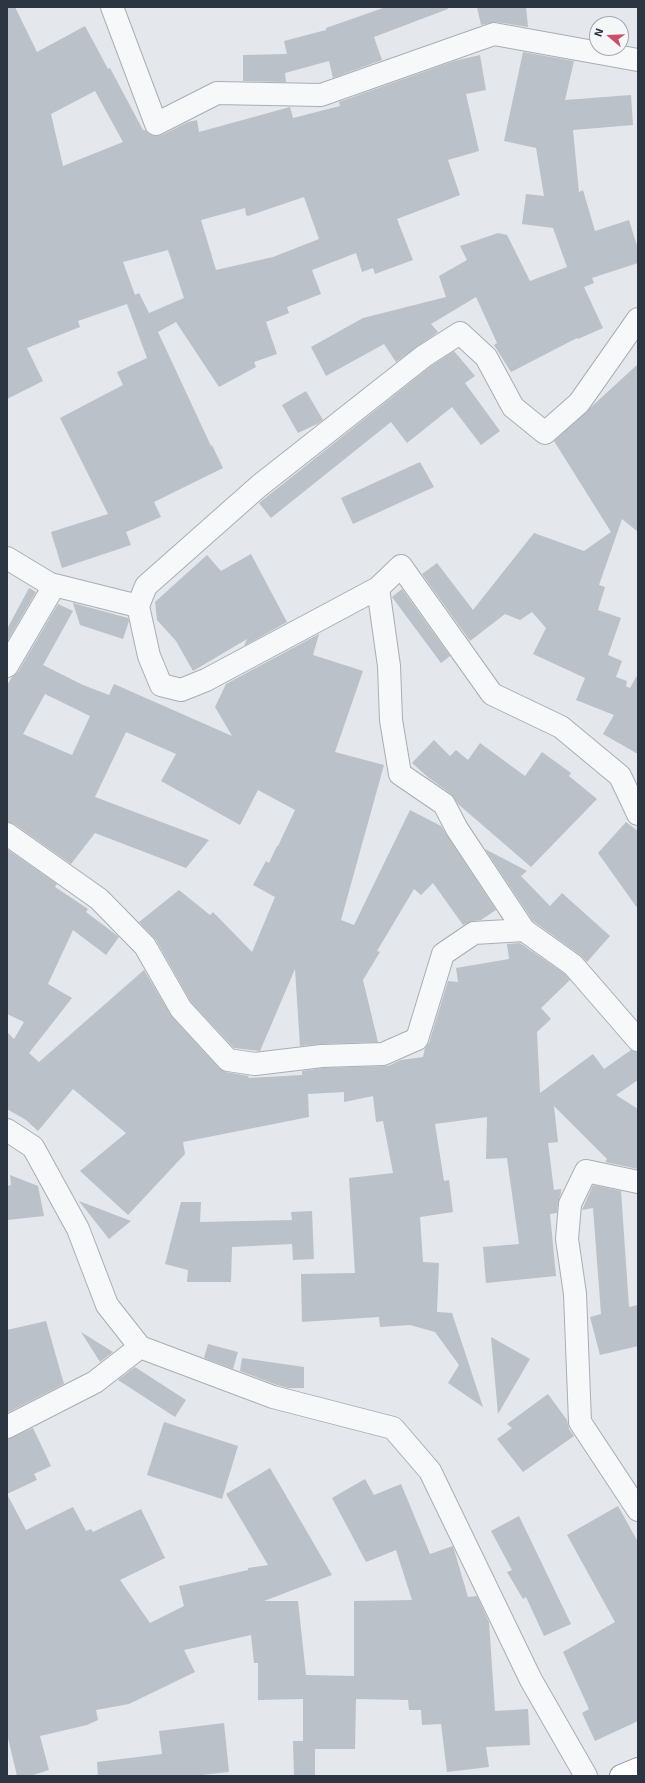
<!DOCTYPE html>
<style>
body{margin:0}
#map{position:relative;width:645px;height:1783px;overflow:hidden;background:#e4e7eb;font-family:"Exo 2",sans-serif}
canvas{display:block}
.frame{position:absolute;inset:0;border:8px solid #2c3643;pointer-events:none}
.north{position:absolute;left:589px;top:16px;width:40px;height:40px;box-sizing:border-box;background:#f4f6f8;border:1px solid #a4a9b0;border-radius:50%;rotate:289deg;font-size:11px;font-weight:700;line-height:16px;text-align:center;color:#2c3643}
.north::after{content:'';display:block;margin:auto;width:14px;height:18px;background:#c95069;clip-path:polygon(50% 0,100% 100%,50% 72%,0 100%)}
</style>
<div id="map">
<canvas width="645" height="1783"></canvas>
<div class="frame"></div>
<div class="north">N</div>
</div>
<script>
const g = document.querySelector('canvas').getContext('2d');
g.lineJoin = 'round';
function paint(path, color) { g.fillStyle = color; g.fill(path, 'evenodd'); }
const toPath = rows => new Path2D(rows.map(r => 'M' + r).join(''));
function trace(path, color, width, dash) { g.strokeStyle = color; g.lineWidth = width; g.lineCap = dash ? 'butt' : 'round'; g.setLineDash(dash || []); g.stroke(path); }
paint(toPath([
 [7,7,15,7,37,52,85,26,108,69,110,68,143,130,145,130,149,134,154,136,162,135,188,122,197,120,199,132,290,107,293,118,340,106,339,102,454,61,480,55,486,90,466,94,479,151,448,160,460,195,397,219,413,260,375,274,373,268,362,272,356,253,312,270,321,294,287,307,289,313,266,322,277,354,254,362,256,367,219,387,176,322,158,332,211,446,212,445,223,468,154,502,161,517,126,532,131,545,62,568,51,532,108,514,60,418,123,385,117,372,147,358,127,304,78,321,80,327,27,348,43,381,7,399],
 [95,91,123,142,63,166,51,114],
 [304,197,319,239,273,257,216,270,201,220,245,208,246,215,248,216],
 [168,250,184,298,149,313,139,293,135,295,123,262],
 [386,7,447,7,448,9,374,37,382,60,333,78,329,61,285,73,286,82,243,81,243,55,287,54,284,41,326,30,326,28],
 [477,7,526,7,528,27,496,22,481,25],
 [523,52,574,61,565,100,631,95,633,125,573,130,579,192,583,190,595,231,629,220,638,249,638,263,592,278,594,283,584,287,603,328,578,339,577,338,511,372,494,345,497,343,476,297,431,324,438,332,396,362,384,344,326,376,311,347,363,318,446,297,439,276,467,260,460,246,498,233,507,235,530,281,567,267,553,228,522,224,526,194,544,196,536,148,504,141],
 [454,351,475,376,465,383,500,431,481,445,452,407,407,443,391,422,271,518,259,503,431,366],
 [638,364,638,532,622,519,599,585,605,587,598,610,621,618,608,655,622,661,616,677,627,681,626,686,630,688,638,674,638,754,603,734,614,715,576,700,585,678,533,654,546,628,532,612,520,620,505,614,470,641,422,574,437,563,473,610,534,533,584,551,611,532,554,441],
 [306,391,323,420,317,424,298,433,282,405],
 [420,462,434,487,353,524,341,498],
 [251,554,287,622,244,646,247,639,193,671,176,641,157,620,155,602,207,555,221,571],
 [29,588,36,592,8,640,7,629],
 [402,589,450,656,441,663,392,597],
 [73,603,128,618,129,621,123,639,80,625],
 [58,604,73,611,43,665,83,685,109,695,114,684,232,736,215,707,226,684,319,634,313,655,363,671,335,752,384,765,341,920,354,925,410,810,441,826,496,910,481,920,473,921,463,925,433,883,421,895,414,889,377,951,380,952,363,980,378,1042,322,1044,300,1046,295,969,260,1051,234,1048,191,1002,156,940,139,922,179,890,210,915,213,912,252,952,275,897,253,885,266,861,269,863,277,846,278,846,295,810,258,790,240,825,161,781,176,754,126,732,95,797,209,840,186,868,95,833,71,864,14,824,7,822,7,685,12,677,18,672],
 [45,694,90,716,72,755,23,734],
 [434,740,450,756,456,750,468,760,480,743,525,776,542,752,571,773,569,776,597,799,531,867,458,804,451,794,429,778,412,763],
 [626,822,638,831,638,909,598,853],
 [7,849,57,884,55,887,88,909,86,912,119,937,106,955,73,930,48,984,72,998,29,1053,39,1062,144,970,172,1017,219,1068,226,1072,249,1076,248,1078,302,1075,302,1071,323,1068,388,1066,401,1060,423,1057,425,1048,429,1043,448,981,458,982,456,968,509,959,507,944,520,943,565,974,570,980,541,1008,551,1019,537,1032,540,1093,593,1054,604,1069,631,1050,638,1052,638,1080,616,1095,638,1109,638,1169,605,1162,607,1159,554,1106,558,1142,548,1143,554,1190,561,1189,561,1193,558,1203,557,1213,550,1214,556,1276,486,1283,483,1247,519,1244,507,1158,486,1159,487,1117,435,1124,444,1181,449,1180,453,1212,420,1217,423,1262,439,1263,437,1312,452,1313,483,1407,448,1383,459,1365,435,1332,410,1325,380,1327,379,1317,302,1322,301,1274,355,1273,349,1178,393,1173,383,1121,376,1122,373,1096,344,1102,344,1092,308,1094,309,1117,183,1142,185,1154,128,1215,80,1171,126,1133,73,1089,38,1131,26,1120,7,1109,7,1032,14,1039,24,1022,7,1014],
 [485,849,527,871,521,876,550,906,562,893,610,936,587,962,580,955,533,921],
 [10,1175,38,1186,44,1216,7,1220,7,1186,11,1185],
 [593,1185,621,1191,629,1307,638,1305,638,1346,600,1355,590,1317,601,1314,593,1208,582,1210],
 [79,1201,131,1221,109,1239],
 [181,1202,201,1202,200,1222,292,1220,291,1212,312,1211,314,1259,293,1260,292,1244,232,1247,231,1282,187,1282,188,1270,165,1264],
 [46,1321,64,1384,7,1413,7,1330],
 [81,1332,113,1352,100,1362],
 [491,1337,530,1359,498,1414],
 [208,1344,238,1352,233,1369,204,1358],
 [242,1358,304,1367,304,1388,288,1388,277,1385,240,1371],
 [135,1367,186,1400,175,1417,118,1380],
 [548,1394,567,1420,569,1429,574,1436,523,1472,497,1439,512,1428,507,1424],
 [164,1422,238,1446,222,1499,147,1475],
 [33,1428,51,1466,34,1474,37,1480,7,1494,7,1439],
 [270,1468,332,1575,264,1601,298,1601,306,1675,354,1676,354,1601,412,1600,396,1550,366,1562,332,1498,365,1479,374,1495,401,1484,430,1554,453,1546,468,1597,477,1596,489,1622,495,1711,528,1709,530,1745,486,1747,489,1767,447,1772,441,1724,422,1725,421,1710,409,1710,408,1700,356,1699,355,1749,315,1749,315,1776,294,1776,293,1741,303,1741,303,1699,258,1700,258,1663,254,1663,251,1635,184,1650,195,1672,129,1704,96,1710,98,1720,87,1725,40,1736,49,1770,30,1776,17,1776,7,1734,7,1494,26,1530,73,1507,86,1531,91,1529,93,1532,141,1509,165,1558,120,1580,150,1623,184,1606,179,1586,248,1570,248,1568,268,1565,226,1494],
 [618,1506,638,1542,638,1721,595,1741,582,1713,589,1709,563,1652,615,1622,567,1535],
 [519,1516,571,1624,544,1636,526,1597,523,1599,507,1572,512,1570,491,1531],
 [224,1723,229,1772,193,1776,98,1776,97,1762,162,1754,159,1731]
]), '#bbc1c8');
const street = toPath([
 [112,7,156,124,217,93,321,95,494,34,638,60],
 [638,319,579,403,545,433,513,407,486,357,460,333,424,356,259,486,146,586,138,606,149,656,161,685,181,690,206,680,378,588,401,566,492,694,561,727,620,776,638,814],
 [7,558,50,584,138,606],
 [378,588,389,666,391,720,400,774,444,804,457,829,524,930],
 [7,666,54,586],
 [7,834,99,899,145,946,181,1009,228,1060,255,1064,322,1056,383,1054,417,1039,443,954,474,933,524,930,573,965,638,1040],
 [7,1130,33,1147,78,1229,107,1305,140,1347,273,1397,393,1428,430,1471,531,1680,586,1776],
 [638,1182,586,1171,570,1204,567,1239,575,1294,580,1422,638,1510],
 [7,1427,95,1382,140,1347]
]);
const highway = toPath([
 [621,1776,638,1769]
]);
trace(street, '#a9aeb5', 24);
trace(highway, '#8c95a1', 24);
trace(street, '#f7f8f9', 22);
trace(highway, '#fff', 22);
</script>
